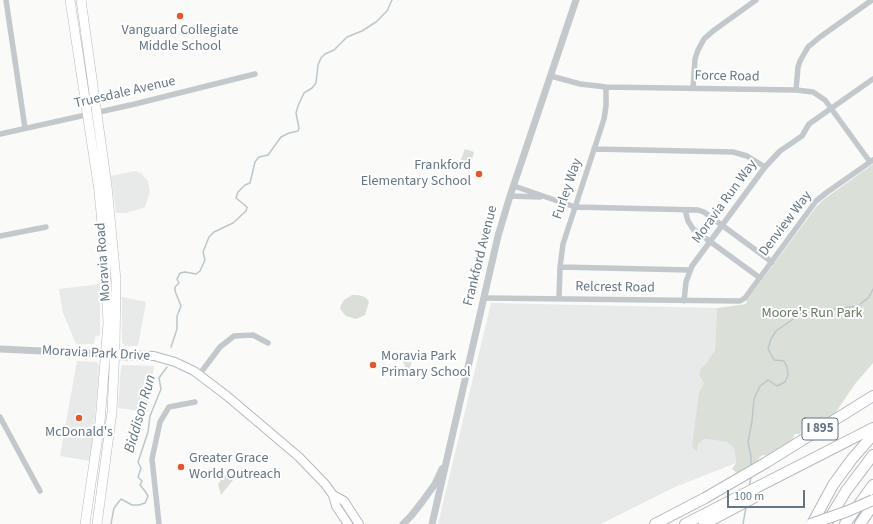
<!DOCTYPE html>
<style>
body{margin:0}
#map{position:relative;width:873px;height:524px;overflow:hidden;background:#fafaf8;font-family:"Source Sans 3",sans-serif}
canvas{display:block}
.scale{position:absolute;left:727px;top:490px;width:78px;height:18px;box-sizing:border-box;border:2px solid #657683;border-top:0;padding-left:5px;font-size:12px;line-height:14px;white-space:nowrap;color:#657683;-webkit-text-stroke:3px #fff;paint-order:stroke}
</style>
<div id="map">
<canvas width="873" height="524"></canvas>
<div class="scale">100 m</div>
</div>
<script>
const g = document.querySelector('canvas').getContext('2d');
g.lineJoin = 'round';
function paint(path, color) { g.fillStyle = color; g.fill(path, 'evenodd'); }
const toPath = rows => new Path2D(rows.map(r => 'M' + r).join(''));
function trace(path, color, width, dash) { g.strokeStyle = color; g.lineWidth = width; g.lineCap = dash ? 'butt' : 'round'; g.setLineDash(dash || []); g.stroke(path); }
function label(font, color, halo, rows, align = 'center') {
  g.font = font + ' "Source Sans 3",sans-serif'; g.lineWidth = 4; g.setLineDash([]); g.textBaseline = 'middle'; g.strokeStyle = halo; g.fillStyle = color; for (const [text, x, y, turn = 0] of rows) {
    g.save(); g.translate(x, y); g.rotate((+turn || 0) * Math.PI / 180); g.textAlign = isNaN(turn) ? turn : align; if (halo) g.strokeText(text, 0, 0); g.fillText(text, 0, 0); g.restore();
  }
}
paint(toPath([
 [135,171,141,173,148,181,150,192,145,207,127,213,116,213,111,176],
 [100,284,100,335,95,337,94,344,76,344,63,313,59,289],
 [122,297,146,302,138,346,125,346,122,343],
 [491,303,717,308,715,350,707,362,701,368,705,383,698,444,705,439,727,442,734,448,736,463,675,487,601,524,438,524],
 [77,361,97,362,99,367,94,428,90,461,60,456],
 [123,365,154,366,148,412,118,408,121,367]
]), '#e8e9e9');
paint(toPath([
 [465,149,474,152,470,166,460,162],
 [873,164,873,363,855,384,827,425,812,425,801,430,800,434,795,434,792,440,768,456,763,455,760,457,757,461,737,473,732,469,736,463,734,448,727,442,705,439,698,444,697,451,692,447,699,393,704,383,699,374,701,368,707,362,715,350,717,308,746,304,747,300,816,207,823,200],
 [352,295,358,295,365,297,368,300,369,302,365,315,356,319,346,316,340,309,341,305,344,300],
 [402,353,413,357,409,371,404,369,405,366,401,357],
 [226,474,233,480,221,495,218,484]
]), '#dadfd7');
trace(toPath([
 [171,347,177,329,177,316,181,306,175,291,175,287,179,283,177,279,180,273,185,272,196,274,200,271,205,260,203,252,209,237,214,232,233,223,246,211,247,207,236,198,238,192,245,185,250,183,255,162,259,157,268,155,281,137,289,133,298,131,299,128,296,113,298,106,304,93,312,88,316,83,318,65,321,58,325,54,334,50,347,37,362,31,376,22,387,11,392,0],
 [751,466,751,456,748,442,752,421,754,399,760,386,768,380,777,386,785,382,788,375,787,367,784,361,774,360,768,349,771,339,776,331,802,313,858,306,869,297,873,289],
 [749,488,751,476],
 [111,524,114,508,121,499,132,505,139,505,145,503,148,496,145,491,140,485,142,481,138,477,141,468,138,462,148,432,150,416,161,389,159,378,167,367],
 [743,524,746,507]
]), '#bbc7cb', 1.5);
const secondary = toPath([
 [110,355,154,356,175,362,194,371,227,396,299,457,325,484,333,495,336,506,348,524],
 [333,495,344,501,359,524]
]);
const primary = toPath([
 [70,0,99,191,105,256,108,323,100,422,85,524],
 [81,0,107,186,116,280,115,347,112,412,97,524]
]);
const motorway = toPath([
 [655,524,705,498,767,462,873,396],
 [685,524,873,428],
 [704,524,755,497],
 [812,524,833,485,852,459,873,435],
 [826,524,846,491,873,455],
 [845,524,873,485],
 [860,524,873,505]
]);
trace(secondary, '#b3babf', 10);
trace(primary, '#b5babe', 10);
trace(motorway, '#b4b9bd', 12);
trace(toPath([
 [6,0,25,128],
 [551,76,580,84,606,87,796,90,813,92,825,100,870,162],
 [693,88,695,59,698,50,704,39,713,31,756,0],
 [796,90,798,67,800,61,808,47,820,37,872,0],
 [0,134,135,104,255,74],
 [594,149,733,152,747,156,765,167],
 [514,186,575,207,698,210,704,212,772,262],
 [510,196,540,197],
 [685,210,688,221,693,229,760,278],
 [0,236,46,227],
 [560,267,690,270],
 [484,298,740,301,745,298,816,201,826,193,873,160],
 [559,299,560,267,563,244,604,119,606,106,606,87],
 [684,301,686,282,692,266,765,167,780,151,802,136,809,124,873,79],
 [199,375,220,347,234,336,253,335,268,343],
 [0,417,40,491],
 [159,524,152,459,160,422,169,407,195,402]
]), '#c3c8cc', 5.5);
trace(toPath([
 [0,349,105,354],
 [403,524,411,516,422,502,435,484,442,469],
 [432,524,498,236,510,196,576,0]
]), '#c3c8cc', 7);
trace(secondary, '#fff', 8);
trace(primary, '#fff', 9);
trace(motorway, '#fff', 10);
const motorwayBridge = toPath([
 [811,524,848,511,873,500]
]);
trace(motorwayBridge, '#b4b9bd', 12, []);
trace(motorwayBridge, '#fff', 10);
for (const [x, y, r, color] of [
 [180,16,4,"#e4572e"],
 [479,174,4,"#e4572e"],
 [373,365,4,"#e4572e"],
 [79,418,4,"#e4572e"],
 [181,467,4,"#e4572e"]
]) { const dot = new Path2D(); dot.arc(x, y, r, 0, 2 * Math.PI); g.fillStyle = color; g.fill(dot); trace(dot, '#fff', 1.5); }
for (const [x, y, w] of [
 [820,429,36]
]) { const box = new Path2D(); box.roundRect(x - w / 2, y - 11, w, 22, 3); g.fillStyle = '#fff'; g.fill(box); trace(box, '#657683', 1); }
label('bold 13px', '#657683', null, [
 ["I 895",820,429]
]);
label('14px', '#657683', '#fff', [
 ["Vanguard Collegiate",180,31],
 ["Middle School",180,47],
 ["Frankford",471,166,"right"],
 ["Elementary School",471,182,"right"],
 ["Moravia Park",381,357,"left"],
 ["Primary School",381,373,"left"],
 ["McDonald's",79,433],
 ["Greater Grace",189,459,"left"],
 ["World Outreach",189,475,"left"]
]);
label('14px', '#657683', '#fff', [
 ["Force Road",727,77,1],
 ["Truesdale Avenue",125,93,-13],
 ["Furley Way",568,189,-71],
 ["Moravia Run Way",725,202,-54],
 ["Denview Way",786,224,-53],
 ["Frankford Avenue",481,256,-76],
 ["Moravia Road",104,262,-94],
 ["Relcrest Road",615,288,1],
 ["Moravia Park Drive",96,354,3]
]);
label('14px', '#687a64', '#fff', [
 ["Moore's Run Park",812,314]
]);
label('italic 15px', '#60757c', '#fff', [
 ["Biddison Run",141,414,-74]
]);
</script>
